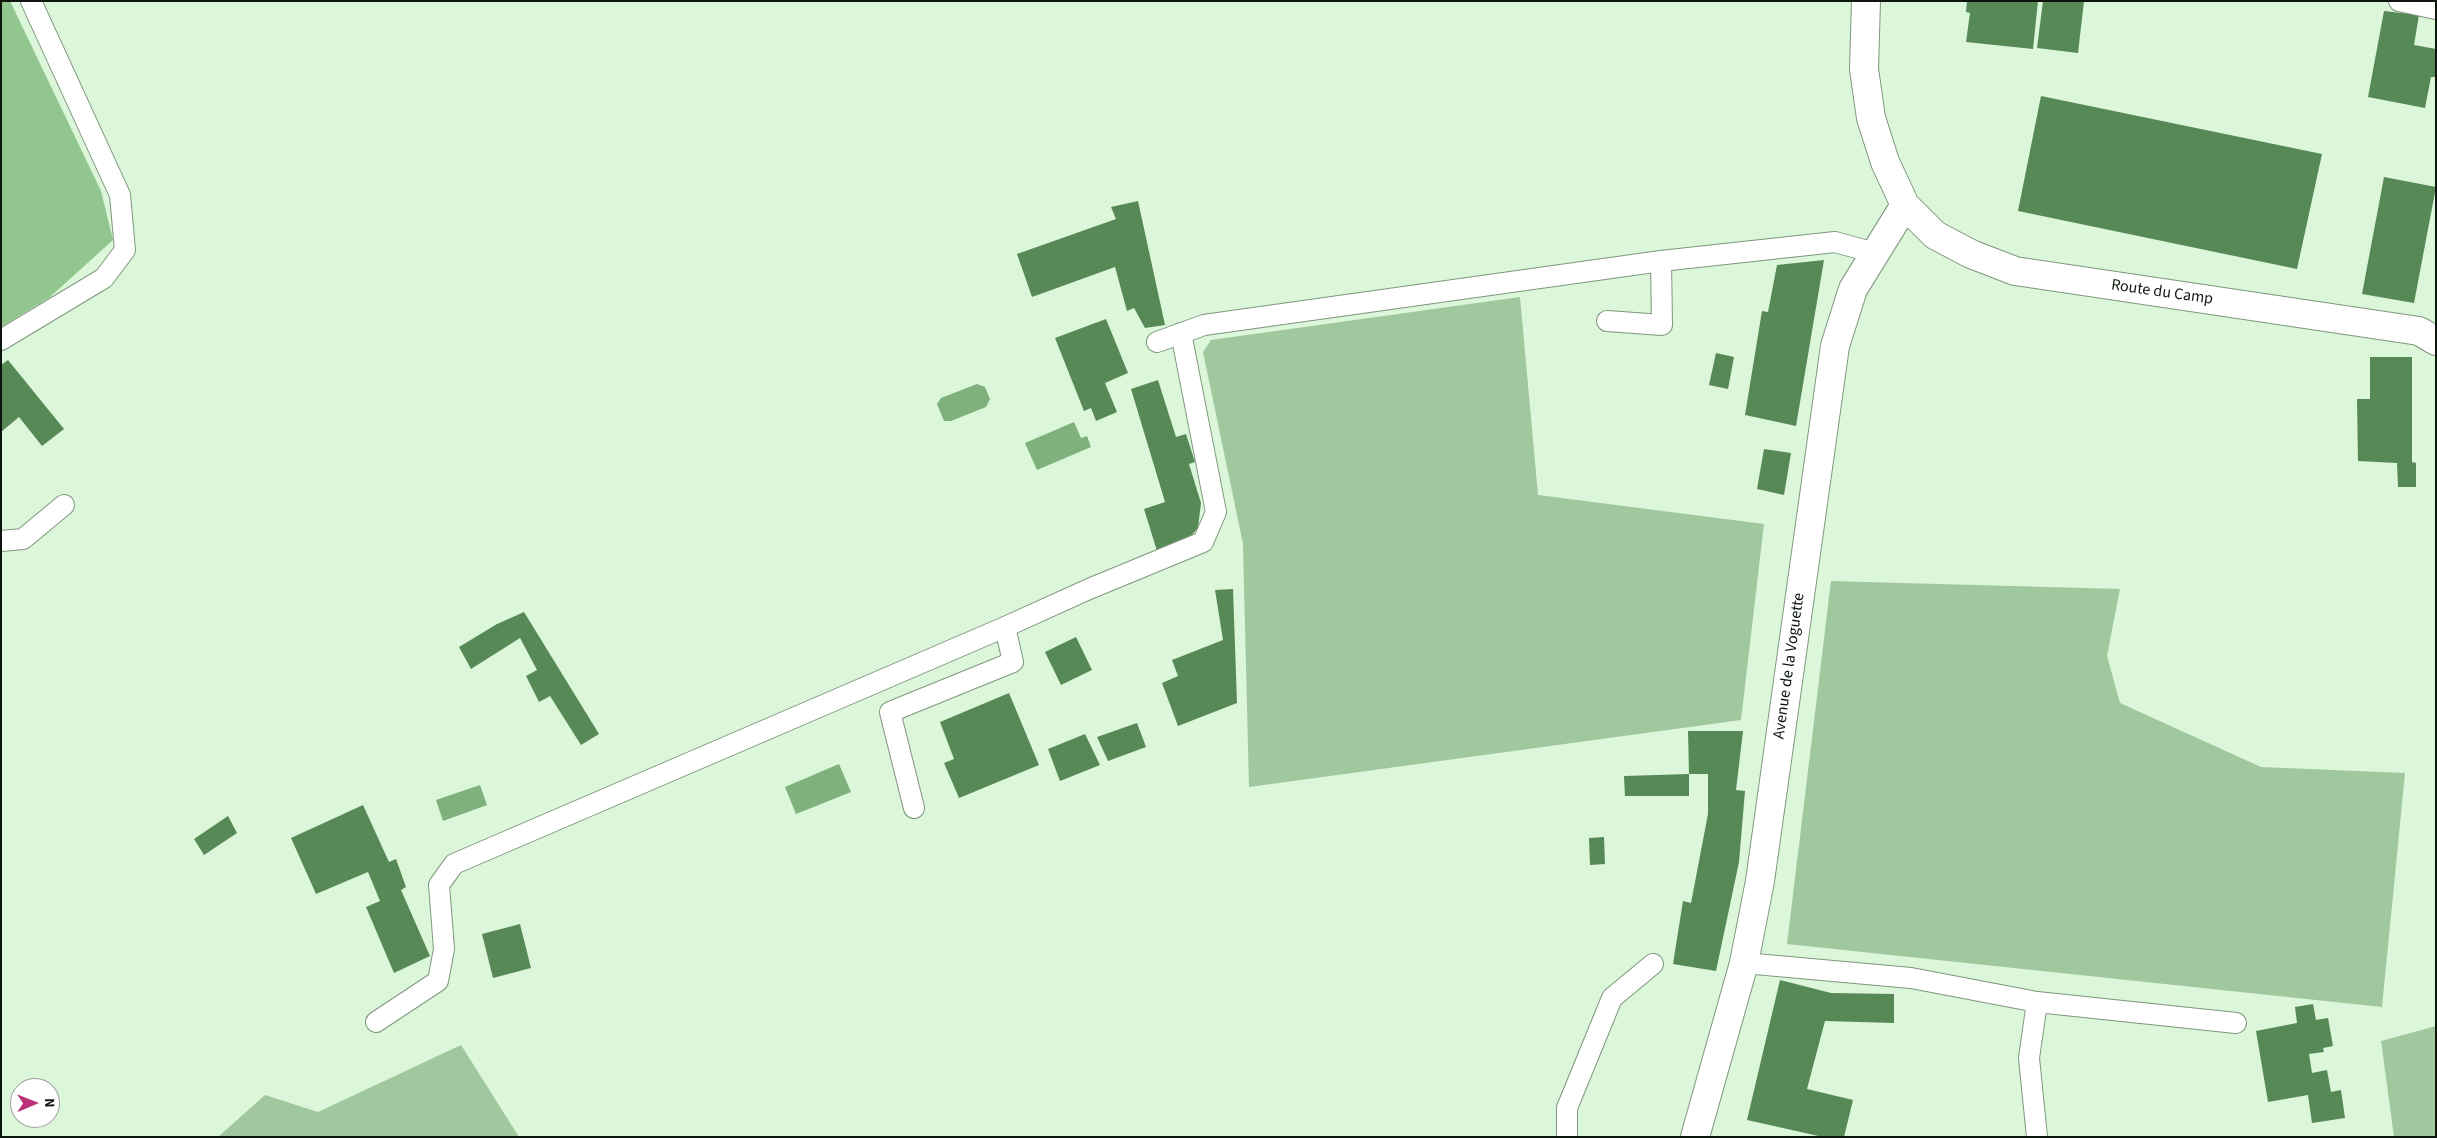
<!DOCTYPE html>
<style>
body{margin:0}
#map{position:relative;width:2437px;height:1138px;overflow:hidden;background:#dbf6d9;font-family:"Source Sans 3",sans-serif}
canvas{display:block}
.frame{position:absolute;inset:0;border:2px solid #0d160c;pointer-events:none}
.north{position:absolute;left:10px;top:1078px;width:50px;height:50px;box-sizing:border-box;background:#fff;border:1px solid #9ea29e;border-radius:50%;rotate:89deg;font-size:14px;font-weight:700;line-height:20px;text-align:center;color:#0d160c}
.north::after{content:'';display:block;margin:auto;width:18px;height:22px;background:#b73276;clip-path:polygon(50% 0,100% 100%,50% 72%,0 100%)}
</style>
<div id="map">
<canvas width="2437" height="1138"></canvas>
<div class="frame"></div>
<div class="north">N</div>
</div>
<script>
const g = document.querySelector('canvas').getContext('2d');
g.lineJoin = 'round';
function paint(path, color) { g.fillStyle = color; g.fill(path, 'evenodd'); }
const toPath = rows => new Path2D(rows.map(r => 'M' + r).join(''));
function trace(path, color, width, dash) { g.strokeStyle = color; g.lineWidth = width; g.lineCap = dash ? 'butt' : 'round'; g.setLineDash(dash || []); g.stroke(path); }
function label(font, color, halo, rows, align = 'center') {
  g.font = font + ' "Source Sans 3",sans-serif'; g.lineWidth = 4; g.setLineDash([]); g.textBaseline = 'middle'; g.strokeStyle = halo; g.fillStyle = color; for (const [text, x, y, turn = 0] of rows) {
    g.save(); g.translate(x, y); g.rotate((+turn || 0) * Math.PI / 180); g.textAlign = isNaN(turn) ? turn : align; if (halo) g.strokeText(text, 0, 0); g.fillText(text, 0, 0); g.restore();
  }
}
paint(toPath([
 [1520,297,1538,495,1764,524,1741,720,1249,787,1243,544,1203,352,1211,340],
 [1831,581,2120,589,2107,656,2120,703,2261,767,2405,773,2382,1007,1787,944],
 [2436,1026,2436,1137,2394,1137,2381,1041],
 [461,1045,519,1137,218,1137,265,1095,318,1112]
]), '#a1c79f');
paint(toPath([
 [1,1,10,1,101,191,113,240,50,297,1,327]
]), '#91c68f');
paint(toPath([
 [977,384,985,387,990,399,986,407,951,421,944,421,937,404,941,398],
 [1074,422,1081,438,1087,436,1091,447,1037,470,1025,443],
 [839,764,851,792,796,814,785,787],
 [480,785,487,805,443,821,436,800]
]), '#7eb17c');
paint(toPath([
 [1967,1,2038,1,2033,49,1966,42,1970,13,1966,12],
 [2043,1,2084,1,2078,53,2037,48],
 [2384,11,2419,15,2414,45,2436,49,2436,77,2431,77,2425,108,2368,97],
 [2041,96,2322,154,2297,269,2018,211],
 [2384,177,2436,187,2414,303,2362,294],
 [1138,201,1165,325,1145,328,1134,308,1127,311,1115,267,1032,297,1017,254,1116,219,1111,207],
 [1824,260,1796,426,1745,415,1762,311,1768,312,1777,265],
 [1106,319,1128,373,1105,383,1117,412,1096,421,1091,408,1084,411,1055,338],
 [1716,353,1734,357,1728,389,1709,385],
 [2370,357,2412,357,2412,462,2416,463,2416,487,2398,487,2397,463,2358,461,2357,399,2370,399],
 [8,360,64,429,42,446,19,417,1,432,1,365],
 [1158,380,1176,437,1186,434,1195,462,1189,464,1201,503,1198,528,1189,538,1157,551,1144,509,1165,502,1131,389],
 [1764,449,1791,453,1784,495,1757,489],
 [1233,589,1237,703,1178,726,1162,683,1178,676,1172,660,1223,640,1215,590],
 [524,612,599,734,581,745,550,696,539,702,526,676,537,670,520,638,471,669,459,647,497,624],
 [1076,637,1092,670,1061,685,1045,652],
 [1009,693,1039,765,959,798,944,763,954,759,940,722],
 [1137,723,1146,747,1108,761,1097,737],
 [1688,731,1743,731,1736,790,1745,791,1739,862,1716,971,1673,964,1683,901,1691,903,1708,814,1708,774,1689,774],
 [1085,734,1100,765,1060,781,1048,749],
 [1689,774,1689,796,1625,796,1624,776],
 [363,805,389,862,396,859,406,887,401,890,430,956,394,973,366,907,380,901,368,872,316,894,291,838],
 [228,816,237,833,204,855,194,839],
 [1604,837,1605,864,1590,865,1589,838],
 [520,924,531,968,493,978,482,934],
 [1780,980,1831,993,1894,994,1894,1023,1825,1021,1807,1089,1853,1100,1844,1137,1823,1137,1747,1120],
 [2313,1004,2316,1020,2328,1018,2333,1046,2323,1048,2324,1052,2309,1054,2312,1073,2327,1070,2331,1092,2341,1090,2345,1118,2312,1123,2308,1095,2268,1102,2256,1031,2297,1023,2295,1007]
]), '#578956');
const service = toPath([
 [2399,1,2436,9],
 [1607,321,1662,325,1661,261],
 [1,340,104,278,125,250,120,195,31,1],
 [1157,342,1204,325,1661,261,1835,242,1875,253],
 [1,541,23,539,64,505],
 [914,808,890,712,1013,662,1005,627],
 [1744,963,1911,978,2037,1002,2236,1023],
 [2037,1002,2029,1058,2037,1137],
 [376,1022,438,981,444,949,439,885,454,864,1005,627,1089,589,1203,542,1216,512,1181,333],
 [1567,1137,1567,1108,1612,998,1653,964]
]);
const minor = toPath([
 [1866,1,1864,69,1871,118,1885,162,1905,205,1935,235,1971,254,2015,271,2419,331,2436,341],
 [1695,1137,1744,963,1760,881,1835,346,1853,289,1905,205]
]);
trace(service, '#7f977d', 22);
trace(minor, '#7f977d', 30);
trace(service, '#fff', 20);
trace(minor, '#fff', 28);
label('16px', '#0d160c', '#fff', [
 ["Route du Camp",2162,293,8],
 ["Avenue de la Voguette",1790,666,-82]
]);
</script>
